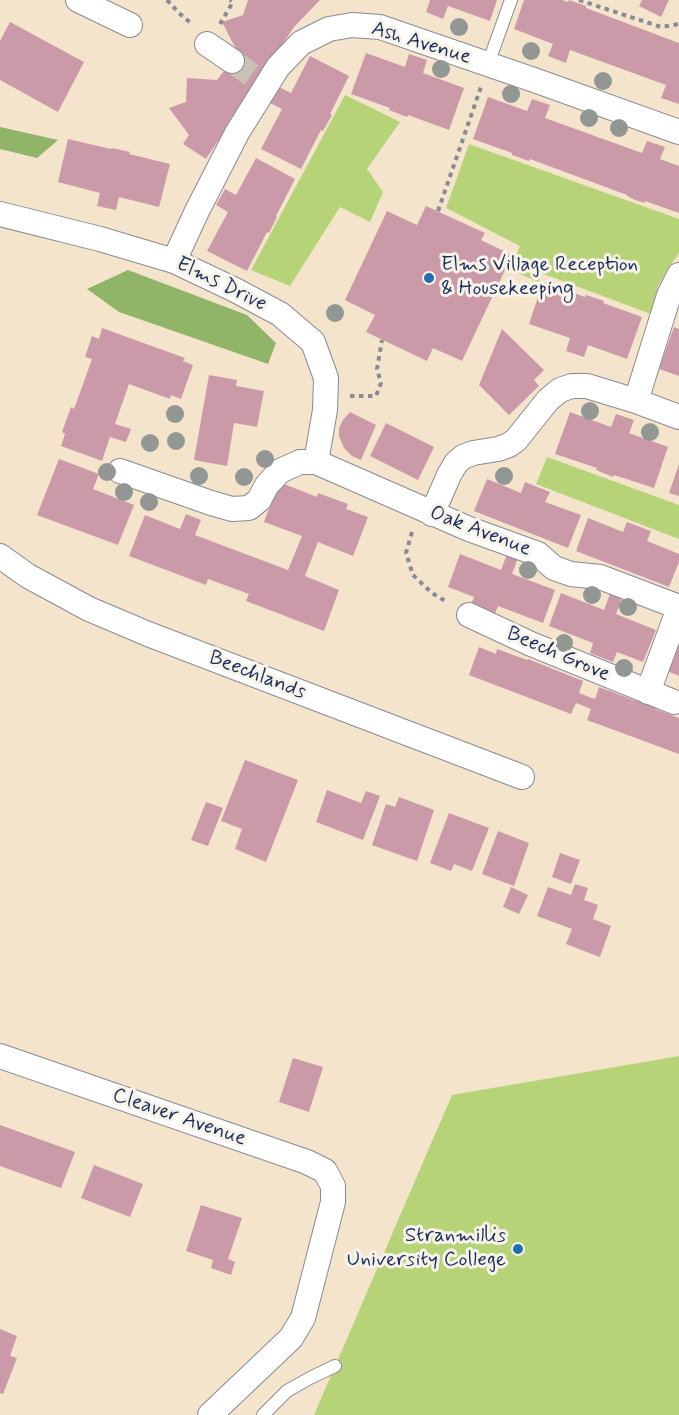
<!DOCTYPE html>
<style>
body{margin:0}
canvas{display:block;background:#f4e4cc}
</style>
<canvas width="679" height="1415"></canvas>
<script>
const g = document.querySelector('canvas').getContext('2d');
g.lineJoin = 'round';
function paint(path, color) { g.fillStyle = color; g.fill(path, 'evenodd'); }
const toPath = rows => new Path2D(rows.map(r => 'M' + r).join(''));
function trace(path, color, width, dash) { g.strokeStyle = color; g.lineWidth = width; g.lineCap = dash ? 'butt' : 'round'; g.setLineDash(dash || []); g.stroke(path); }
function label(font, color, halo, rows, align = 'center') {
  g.font = font + ' Mynerve,sans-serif'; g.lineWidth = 6; g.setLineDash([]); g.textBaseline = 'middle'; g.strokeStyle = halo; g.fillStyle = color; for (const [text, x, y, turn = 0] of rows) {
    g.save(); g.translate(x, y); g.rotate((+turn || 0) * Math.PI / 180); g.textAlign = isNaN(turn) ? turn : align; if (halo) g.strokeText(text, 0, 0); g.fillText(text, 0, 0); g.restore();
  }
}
paint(toPath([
 [345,95,400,122,367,169,383,192,370,222,340,207,290,286,251,270],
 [469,144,679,219,679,253,667,270,658,286,651,314,541,273,539,282,510,270,520,246,446,208],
 [547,457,679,505,679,539,536,484],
 [679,1056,679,1415,314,1415,452,1095]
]), '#b7d378');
paint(toPath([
 [0,127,58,140,37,158,0,149],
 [128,270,247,315,276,343,268,364,119,312,87,289]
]), '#91b568');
paint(toPath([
 [248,0,320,0,294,27,206,159,183,144,189,135,169,108,186,102,187,78,217,80,238,53,222,22,243,15],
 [430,0,497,0,490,21,448,6,443,19,426,12],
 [524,0,562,0,568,2,569,0,586,6,586,8,679,43,679,104,661,98,666,85,570,50,566,63,548,56,553,44,514,29],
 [642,0,669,0,661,17,639,6],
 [10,22,84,62,58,112,0,80,0,41],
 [366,53,405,67,409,54,427,60,423,73,464,88,449,130,408,115,407,117,389,110,390,108,351,94],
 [310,56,349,76,330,114,332,115,323,131,321,130,301,169,261,149,282,109,270,103,279,87,291,93],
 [488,97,527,111,532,99,550,105,545,118,642,153,647,141,665,147,660,159,679,166,679,213,645,201,645,203,635,200,627,196,627,195,530,159,529,161,512,155,512,153,473,139],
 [68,139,111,149,112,148,130,152,129,154,170,164,159,207,119,197,116,210,97,206,100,193,58,182],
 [256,158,295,179,276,216,277,217,269,233,267,232,247,271,207,251,228,212,216,205,225,189,236,195],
 [426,206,485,233,481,240,512,255,462,361,433,348,427,361,366,332,375,315,345,300,387,211,417,225],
 [543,282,585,297,586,295,604,301,603,303,642,317,627,359,588,345,584,357,566,351,570,338,529,324],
 [674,327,679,329,679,376,659,369],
 [102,328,185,358,183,361,193,365,181,399,171,395,170,399,129,384,115,424,131,429,126,442,110,437,102,461,61,446,65,434,62,432,71,407,74,409,92,359,85,357,92,336,99,339],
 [502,329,544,370,534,380,539,386,509,415,479,385],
 [209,375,237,380,236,386,264,391,257,427,234,423,227,466,194,460],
 [350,412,376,425,361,460,352,456,344,448,339,436,339,428,343,420],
 [570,412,611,427,616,414,634,420,629,433,668,447,654,488,614,475,613,477,596,470,597,468,555,454],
 [386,423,434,447,418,480,370,456],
 [59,459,99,474,93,489,134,505,118,545,37,515],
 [679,464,679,496,669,493],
 [487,479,521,493,525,482,550,492,545,502,581,515,568,548,474,511],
 [279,482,317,497,318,493,348,504,346,509,368,517,353,556,318,542,305,576,339,590,324,631,246,601,249,594,208,579,206,585,129,556,145,515,180,529,186,514,201,520,195,535,288,570,302,536,264,522],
 [588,518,623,532,627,522,651,531,647,541,679,554,679,562,669,587,576,551],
 [460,554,501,570,507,554,518,558,512,574,555,590,543,623,498,606,494,616,470,607,474,597,448,587],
 [561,593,604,610,610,594,622,598,616,614,656,630,643,662,617,652,613,662,590,653,593,643,549,626],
 [679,640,679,676,667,671],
 [479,647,496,654,497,649,527,660,528,659,583,681,579,693,595,699,599,687,636,701,636,699,656,707,655,709,679,718,679,754,587,720,591,709,576,703,571,714,469,675],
 [245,760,298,780,266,862,235,849,242,829,221,821],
 [327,790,361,803,366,791,380,796,363,840,316,822],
 [399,797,434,810,417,861,372,845,386,804,395,807],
 [206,802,223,808,208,846,191,840],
 [449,813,489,828,472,871,454,864,451,871,430,863],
 [498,831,529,843,514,886,482,874],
 [560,853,580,860,571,884,552,877],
 [575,884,588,888,584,900,598,905,593,919,611,926,600,957,566,944,572,929,537,916,548,887,571,895],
 [511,887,528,895,519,914,503,907],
 [293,1058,323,1067,309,1112,279,1102],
 [0,1125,75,1152,61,1188,0,1166],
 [94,1165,143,1184,130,1217,81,1198],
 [201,1205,242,1218,228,1259,235,1262,231,1275,211,1268,213,1260,186,1251],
 [0,1329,17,1336,10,1356,17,1358,3,1394,0,1393]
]), '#cb9aa8');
trace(toPath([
 [232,61,256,78]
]), '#c9c0b6', 24, [24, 12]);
const lane = toPath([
 [488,64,511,0],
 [263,1415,287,1391,310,1378,335,1366]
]);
const street = toPath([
 [78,0,130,25],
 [207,44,232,61],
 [0,214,100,239,174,261,235,290,280,314,313,342,326,378,325,410,316,462],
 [174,261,197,211,237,133,278,67,301,43,329,29,352,25,380,27,534,80,679,132],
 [636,401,669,295,679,275],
 [120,471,211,503,232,509,249,508,259,500,267,485,280,471,300,462,316,462,469,529,538,554,554,568,571,574,600,577,679,607],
 [432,514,449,475,456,463,463,457,473,453,498,449,509,445,516,440,548,400,560,390,572,386,587,386,636,401,679,417],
 [0,556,28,576,89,609,148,634,522,777],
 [469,615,531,644,674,702],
 [648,692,679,608],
 [0,1056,307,1162,325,1171,333,1186,333,1202,303,1318,291,1338,210,1415]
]);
trace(lane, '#888a95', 14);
trace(street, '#888a95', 26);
trace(toPath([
 [167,0,179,13,192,24],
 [579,0,661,27,679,24],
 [220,24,233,2,230,0],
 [438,211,481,87],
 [350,396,376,396,381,383,377,369,382,340],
 [412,532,406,553,413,575,432,593,447,602]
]), '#888a95', 4, [4.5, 4.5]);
trace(lane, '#fff', 12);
trace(street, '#fff', 24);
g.fillStyle = '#929793';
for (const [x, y] of [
 [459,27],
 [531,51],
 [441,69],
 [603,81],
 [511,94],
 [589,118],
 [619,128],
 [335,313],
 [590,411],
 [175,414],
 [650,432],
 [176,441],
 [150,443],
 [265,459],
 [107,472],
 [199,476],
 [504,476],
 [244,477],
 [124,492],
 [149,502],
 [528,570],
 [592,595],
 [628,607],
 [564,643],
 [624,668]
]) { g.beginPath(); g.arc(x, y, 9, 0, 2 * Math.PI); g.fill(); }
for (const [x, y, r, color] of [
 [429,278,6,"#1f6fb2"],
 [518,1249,6,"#1f6fb2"]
]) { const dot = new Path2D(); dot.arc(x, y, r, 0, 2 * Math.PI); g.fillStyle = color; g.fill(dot); trace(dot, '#f7f3e8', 2); }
label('21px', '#1b2f5e', '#f7f3e8', [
 ["Ash Avenue",421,44,17],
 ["Elms Drive",221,285,26],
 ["Oak Avenue",480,532,21],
 ["Beech Grove",558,655,23],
 ["Beechlands",257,676,21],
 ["Cleaver Avenue",179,1118,19]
]);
label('21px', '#1b2f5e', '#f7f3e8', [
 ["Elms Village Reception",441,266],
 ["& Housekeeping",441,290],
 ["Stranmillis",506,1237,"right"],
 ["University College",506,1261,"right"]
], 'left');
</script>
